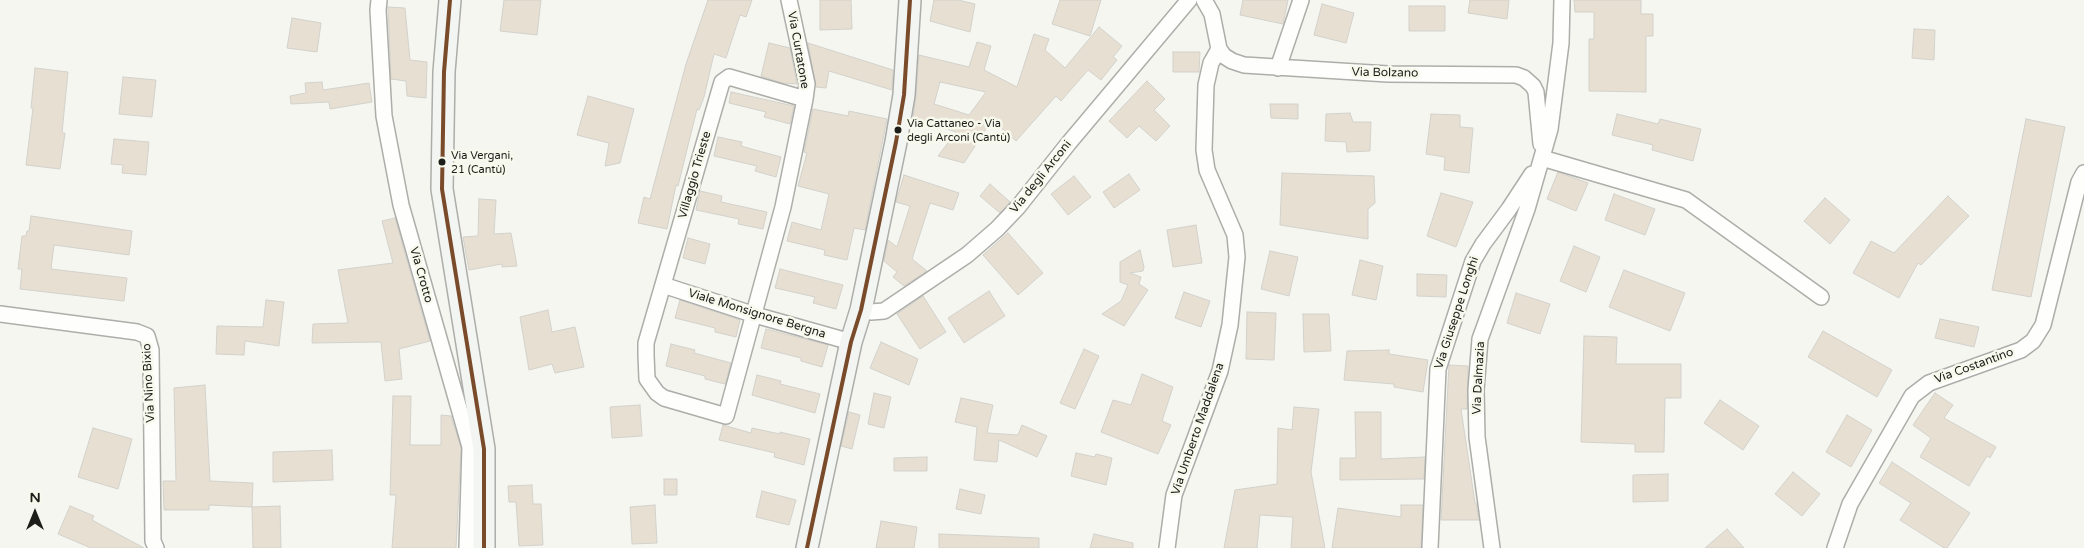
<!DOCTYPE html>
<meta charset="utf-8">
<style>
body{margin:0}
#map{position:relative;width:2084px;height:548px;overflow:hidden;background:#f6f6f0;font-family:"Varela Round",sans-serif}
canvas{display:block}
.north{position:absolute;left:10px;top:488px;width:50px;height:50px;-webkit-text-stroke:4px #f8f9ed;paint-order:stroke;rotate:0deg;font-size:14px;font-weight:700;line-height:20px;text-align:center;color:#1d1d19}
.north::after{content:'';display:block;margin:auto;width:18px;height:22px;background:#1d1d19;clip-path:polygon(50% 0,100% 100%,50% 72%,0 100%)}
</style>
<div id="map">
<canvas width="2084" height="548"></canvas>
<div class="north">N</div>
</div>
<script>
const g = document.querySelector('canvas').getContext('2d');
g.lineJoin = 'round';
function paint(path, color) { g.fillStyle = color; g.fill(path, 'evenodd'); }
const toPath = rows => new Path2D(rows.map(r => 'M' + r).join(''));
function trace(path, color, width, dash) { g.strokeStyle = color; g.lineWidth = width; g.lineCap = dash ? 'butt' : 'round'; g.setLineDash(dash || []); g.stroke(path); }
function label(font, color, halo, rows, align = 'center') {
  g.font = font + ' "Varela Round",sans-serif'; g.lineWidth = 5; g.setLineDash([]); g.textBaseline = 'middle'; g.strokeStyle = halo; g.fillStyle = color; for (const [text, x, y, turn = 0] of rows) {
    g.save(); g.translate(x, y); g.rotate((+turn || 0) * Math.PI / 180); g.textAlign = isNaN(turn) ? turn : align; if (halo) g.strokeText(text, 0, 0); g.fillText(text, 0, 0); g.restore();
  }
}
const building = toPath([
 [504,0,541,0,537,35,500,31,504,0],
 [708,0,752,0,746,17,740,15,726,58,714,54,704,97,699,110,697,109,678,186,676,185,667,229,638,223,644,197,650,199,686,64,708,0],
 [820,0,851,0,852,29,820,30,820,0],
 [934,0,958,0,975,4,970,32,930,21,934,0],
 [1060,0,1101,0,1090,36,1052,24,1060,0],
 [1243,0,1288,0,1283,24,1240,15,1243,0],
 [1470,0,1509,0,1507,19,1468,13,1470,0],
 [1574,0,1641,0,1641,14,1653,14,1653,36,1646,36,1646,92,1589,91,1589,39,1594,39,1594,12,1575,12,1574,0],
 [1322,4,1354,13,1346,43,1314,35,1322,4],
 [1409,6,1445,6,1445,31,1409,31,1409,6],
 [388,7,405,8,410,60,427,62,426,98,407,96,406,81,391,79,388,7],
 [292,18,321,23,317,52,287,48,292,18],
 [1099,27,1122,46,1113,57,1117,60,1101,80,1088,70,1061,101,1056,96,1016,141,992,120,964,163,938,156,956,132,913,118,916,96,919,55,969,67,977,42,991,46,984,70,1017,87,1034,34,1049,39,1045,50,1065,68,1099,27],
 [940,82,986,92,969,115,934,104,940,82],
 [1914,29,1935,30,1934,60,1912,58,1914,29],
 [769,43,790,48,797,84,782,83,761,76,769,43],
 [808,43,893,70,892,90,829,71,826,88,816,87,808,43],
 [1173,52,1200,52,1199,72,1173,72,1173,52],
 [35,68,68,72,62,133,65,133,60,169,26,165,33,108,31,108,35,68],
 [123,77,156,80,152,117,119,114,123,77],
 [1147,81,1165,99,1154,110,1170,126,1156,141,1139,126,1127,138,1109,121,1147,81],
 [322,82,323,90,369,83,372,102,330,109,329,102,291,104,290,96,306,93,305,83,322,82],
 [731,92,794,106,790,124,764,117,766,112,729,103,731,92],
 [588,96,634,109,620,163,605,166,609,143,577,135,588,96],
 [1270,104,1298,104,1298,119,1271,118,1270,104],
 [813,109,848,116,849,111,887,119,865,230,854,228,847,260,824,255,825,250,787,241,792,222,821,230,829,194,798,186,807,153,804,152,813,109],
 [1350,113,1353,122,1371,122,1370,151,1347,152,1346,142,1325,141,1326,114,1350,113],
 [1431,114,1460,115,1460,127,1473,128,1469,173,1444,170,1445,157,1426,154,1431,114],
 [1617,114,1658,124,1660,119,1701,129,1693,161,1652,150,1653,145,1612,135,1617,114],
 [2026,119,2065,127,2031,297,1992,290,2026,119],
 [718,137,742,142,741,146,781,157,776,177,755,171,757,166,714,156,718,137],
 [114,139,149,142,146,175,122,173,123,165,111,164,114,139],
 [1558,172,1588,183,1576,211,1547,199,1558,172],
 [1282,173,1374,176,1375,203,1368,209,1368,239,1280,225,1282,173],
 [1129,174,1140,190,1114,208,1103,192,1129,174],
 [904,175,959,193,953,210,930,203,912,259,927,271,904,286,893,277,897,272,884,261,888,240,897,247,910,206,896,202,904,175],
 [1074,176,1091,197,1068,215,1051,194,1074,176],
 [990,184,1010,202,1000,213,980,196,990,184],
 [700,191,722,196,721,202,767,212,763,229,738,224,739,219,696,210,700,191],
 [1441,193,1473,202,1456,247,1427,236,1441,193],
 [1614,194,1655,209,1645,235,1605,220,1614,194],
 [1948,196,1969,216,1921,265,1918,263,1899,298,1853,273,1871,241,1894,253,1948,196],
 [1825,198,1850,220,1830,244,1804,221,1825,198],
 [479,199,496,200,494,234,511,233,517,266,502,267,502,264,469,270,463,237,478,236,479,199],
 [31,216,132,231,129,255,54,245,51,269,127,278,124,301,20,289,22,269,18,269,22,236,26,236,27,231,29,231,31,216],
 [395,218,430,341,399,349,402,379,385,381,381,342,312,343,313,324,348,323,338,270,393,263,382,221,395,218],
 [1196,225,1202,263,1173,267,1167,230,1196,225],
 [1008,233,1043,273,1018,295,983,255,1008,233],
 [688,238,710,244,705,264,683,258,688,238],
 [1574,246,1600,257,1586,292,1560,281,1574,246],
 [1140,250,1144,267,1143,271,1130,273,1141,277,1139,284,1148,290,1124,326,1102,314,1121,301,1128,285,1120,282,1120,262,1140,250],
 [1270,251,1298,257,1289,296,1261,289,1270,251],
 [1360,260,1383,266,1376,300,1352,295,1360,260],
 [780,269,843,285,836,309,813,303,815,297,775,288,780,269],
 [1624,270,1685,293,1670,331,1609,307,1624,270],
 [1417,274,1447,275,1446,297,1417,296,1417,274],
 [989,291,1005,316,964,343,948,318,989,291],
 [1184,292,1210,301,1201,327,1175,318,1184,292],
 [1516,293,1550,304,1540,334,1507,323,1516,293],
 [923,296,946,332,920,349,897,314,923,296],
 [266,300,284,302,279,346,245,341,244,355,216,354,217,326,263,327,266,300],
 [680,300,740,320,736,337,715,332,715,328,675,318,680,300],
 [548,310,552,332,575,327,584,367,555,373,552,364,529,370,520,317,548,310],
 [1247,312,1276,313,1274,360,1246,359,1247,312],
 [1303,314,1329,314,1331,351,1304,352,1303,314],
 [1940,319,1979,327,1974,347,1935,338,1940,319],
 [766,329,828,345,822,367,801,361,801,358,761,348,766,329],
 [1823,331,1892,370,1877,397,1808,357,1823,331],
 [1584,336,1617,337,1616,364,1681,364,1681,398,1665,398,1664,452,1635,452,1635,444,1581,442,1584,336],
 [881,342,918,359,909,385,870,368,881,342],
 [671,344,695,350,694,353,731,363,725,384,705,379,705,376,666,366,671,344],
 [1084,349,1099,356,1075,409,1060,403,1084,349],
 [1389,350,1389,354,1428,360,1423,392,1394,387,1394,384,1344,380,1347,351,1389,350],
 [1449,365,1468,366,1467,409,1461,409,1475,503,1476,503,1479,520,1441,520,1449,365],
 [1142,374,1173,387,1162,421,1171,425,1158,454,1101,432,1113,400,1131,405,1142,374],
 [757,375,781,381,780,384,820,394,815,413,752,395,757,375],
 [205,385,210,481,253,483,252,507,209,505,209,510,164,510,163,481,176,481,174,388,205,385],
 [874,393,891,397,884,428,868,424,874,393],
 [1935,393,1953,405,1944,418,1996,447,1990,458,1987,456,1969,486,1920,457,1931,438,1913,425,1935,393],
 [393,396,411,396,410,445,441,445,441,415,451,416,461,448,456,548,392,548,396,495,390,495,393,396],
 [961,398,993,405,987,433,1018,435,1022,425,1047,436,1037,457,999,440,997,462,974,460,977,427,955,422,961,398],
 [1720,400,1759,426,1743,450,1704,423,1720,400],
 [640,405,642,436,612,438,610,407,640,405],
 [1294,407,1319,409,1311,472,1325,548,1291,548,1293,517,1260,515,1257,548,1224,548,1235,490,1277,484,1278,428,1292,430,1294,407],
 [849,412,860,415,852,449,841,446,849,412],
 [1355,412,1381,412,1381,459,1425,457,1424,479,1340,480,1340,458,1356,458,1355,412],
 [1847,415,1872,430,1851,467,1826,452,1847,415],
 [723,425,751,433,752,428,780,434,780,432,810,439,804,465,774,457,775,453,719,440,723,425],
 [93,428,132,439,118,489,78,477,93,428],
 [332,450,333,480,273,482,273,452,332,450],
 [1076,453,1095,457,1096,454,1112,458,1106,485,1071,476,1076,453],
 [927,457,927,471,894,471,894,458,927,457],
 [1892,462,1970,513,1947,548,1944,548,1900,520,1911,503,1879,483,1892,462],
 [1793,472,1820,494,1802,516,1775,494,1793,472],
 [1668,474,1668,501,1633,502,1633,475,1668,474],
 [664,479,677,479,677,495,664,495,664,479],
 [532,485,533,504,541,504,543,545,519,546,516,502,509,502,508,486,532,485],
 [960,489,985,495,981,514,956,509,960,489],
 [762,491,796,500,789,525,756,517,762,491],
 [655,505,657,543,632,544,630,507,655,505],
 [1401,505,1423,505,1421,548,1332,548,1338,508,1401,517,1401,505],
 [70,506,94,516,92,520,144,548,91,548,58,534,70,506],
 [280,506,281,548,253,548,252,507,280,506],
 [881,521,917,527,914,548,876,548,881,521],
 [1727,529,1744,548,1705,548,1727,529],
 [939,534,1039,538,1039,548,939,548,939,534],
 [1094,534,1133,543,1133,548,1090,548,1094,534]
]);
paint(building, '#e7dfd1');
trace(building, '#d2d1cc', 1);
const street = toPath([
 [379,0,378,10,384,116,401,205,470,447,467,548],
 [789,0,807,84,805,99],
 [1204,0,1212,14,1219,49,1224,56,1232,61,1244,65,1388,74,1516,75,1524,78,1533,86,1536,92,1541,144],
 [1278,68,1301,0],
 [729,77,805,99,783,207,726,416,664,398,657,393,647,379,646,355,646,343,722,82,729,77],
 [1542,158,1686,200,1821,297],
 [663,285,755,315,851,342],
 [861,310,871,312,884,311,967,255,997,229,1018,207,1068,144,1189,0],
 [0,314,137,332,147,336,151,350,153,541,156,548],
 [1167,548,1174,495,1220,371,1230,325,1237,257,1235,235,1207,170,1204,150,1206,85,1211,63,1219,49],
 [1430,548,1438,369,1473,261,1483,244,1509,209,1532,174],
 [1492,548,1477,437,1476,390,1480,339,1527,209,1550,129,1561,43,1562,0],
 [1835,548,1850,504,1912,396,1929,383,2021,350,2033,341,2043,325,2079,182,2084,173]
]);
const secondary = toPath([
 [450,0,444,72,442,189,484,449,484,548],
 [807,548,851,342,861,310,896,142,904,95,910,0]
]);
trace(street, '#adada9', 18);
trace(secondary, '#adada9', 24);
trace(street, '#fefefd', 15);
trace(secondary, '#f3f5f2', 21);
trace(toPath([
 [450,0,444,72,442,189,484,449,484,548],
 [807,548,851,342,861,310,896,142,904,95,910,0]
]), '#7a4b2a', 4);
for (const [x, y, r, color] of [
 [898,130,4.5,"#1d1d19"],
 [442,162,4.5,"#1d1d19"]
]) { const dot = new Path2D(); dot.arc(x, y, r, 0, 2 * Math.PI); g.fillStyle = color; g.fill(dot); trace(dot, '#f8f9ed', 2); }
label('11px', '#1d1d19', '#f8f9ed', [
 ["Via Cattaneo - Via",907,124],
 ["degli Arconi (Cantù)",907,138],
 ["Via Vergani,",451,156],
 ["21 (Cantù)",451,170]
], 'left');
label('12px', '#1d1d19', '#f8f9ed', [
 ["Via Curtatone",798,50,80],
 ["Via Bolzano",1385,73,1],
 ["Villaggio Trieste",695,175,-74],
 ["Via degli Arconi",1041,177,-51],
 ["Via Crotto",421,275,74],
 ["Via Giuseppe Longhi",1457,313,-72],
 ["Viale Monsignore Bergna",757,314,17],
 ["Via Costantino",1974,366,-20],
 ["Via Dalmazia",1479,378,-87],
 ["Via Nino Bixio",149,383,-93],
 ["Via Umberto Maddalena",1198,429,-71]
]);
</script>
